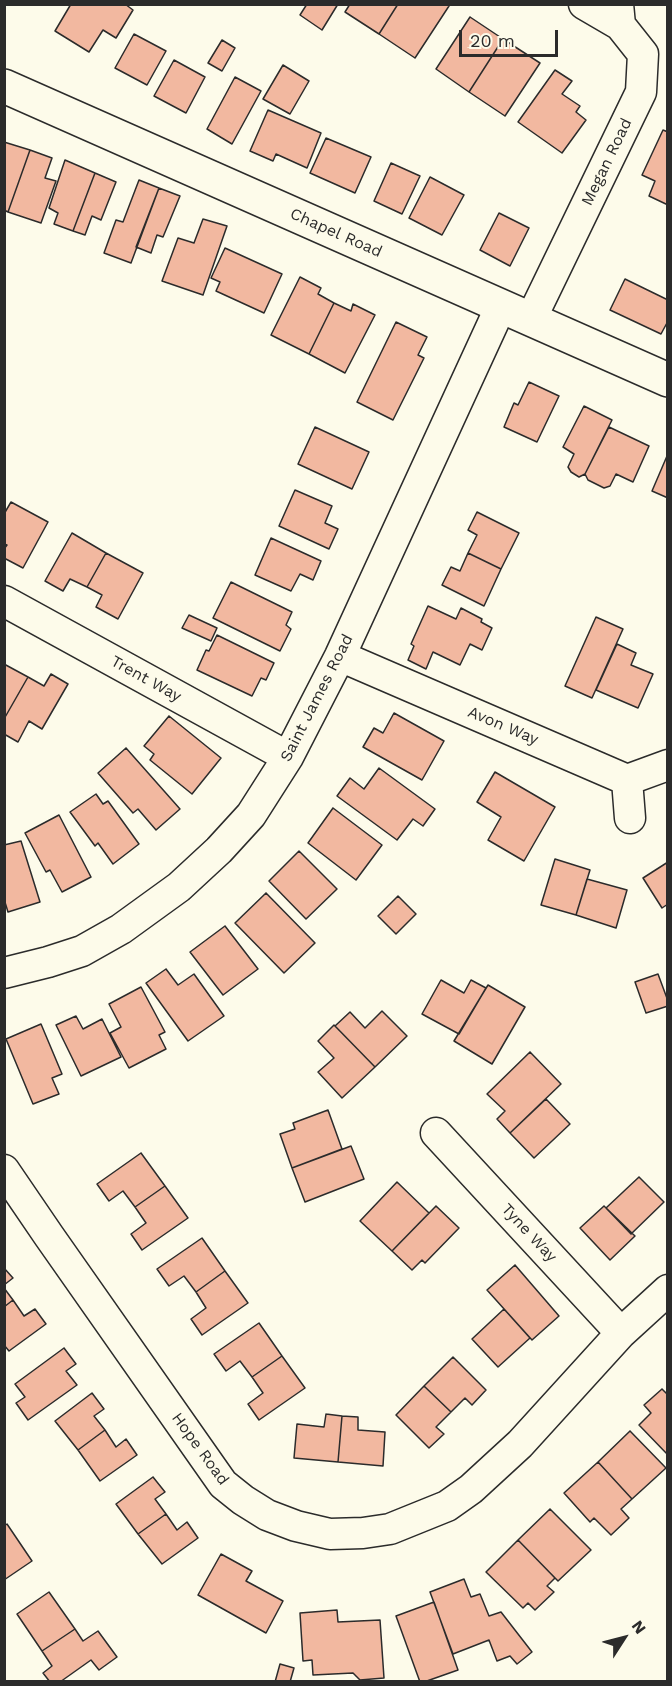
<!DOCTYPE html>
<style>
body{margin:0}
#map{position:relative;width:672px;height:1686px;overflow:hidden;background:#fdfbea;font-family:"Work Sans",sans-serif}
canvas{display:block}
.frame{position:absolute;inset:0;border:6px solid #2b2b2b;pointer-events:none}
.north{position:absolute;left:594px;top:1608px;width:60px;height:60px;-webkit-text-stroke:4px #fdfbea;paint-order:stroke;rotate:54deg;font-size:16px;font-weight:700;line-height:24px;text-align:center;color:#2b2b2b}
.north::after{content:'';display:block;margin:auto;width:21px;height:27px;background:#2b2b2b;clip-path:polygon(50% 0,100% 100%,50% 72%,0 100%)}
.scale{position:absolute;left:459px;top:30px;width:99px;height:27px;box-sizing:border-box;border:3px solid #2b2b2b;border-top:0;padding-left:8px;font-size:18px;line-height:21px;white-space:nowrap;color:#2b2b2b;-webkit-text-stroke:4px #fdfbea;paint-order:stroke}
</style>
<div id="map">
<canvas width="672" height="1686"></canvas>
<div class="frame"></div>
<div class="north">N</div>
<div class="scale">20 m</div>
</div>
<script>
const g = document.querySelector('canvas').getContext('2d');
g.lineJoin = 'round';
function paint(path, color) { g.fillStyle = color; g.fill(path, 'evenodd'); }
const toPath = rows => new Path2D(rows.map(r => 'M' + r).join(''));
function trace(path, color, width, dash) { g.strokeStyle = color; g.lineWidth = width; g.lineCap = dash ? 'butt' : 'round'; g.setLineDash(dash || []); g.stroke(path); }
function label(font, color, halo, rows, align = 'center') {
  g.font = font + ' "Work Sans",sans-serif'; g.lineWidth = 4.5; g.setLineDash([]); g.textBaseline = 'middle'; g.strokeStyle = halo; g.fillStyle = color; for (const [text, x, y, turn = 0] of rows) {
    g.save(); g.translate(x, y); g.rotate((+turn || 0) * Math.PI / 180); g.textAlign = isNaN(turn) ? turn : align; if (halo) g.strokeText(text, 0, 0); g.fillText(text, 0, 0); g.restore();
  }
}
const building = toPath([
 [71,4,125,4,133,10,116,38,103,30,89,52,55,31,71,4],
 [307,4,338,4,322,30,300,15,307,4],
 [350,4,398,4,379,34,345,12,350,4],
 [398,4,447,4,449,6,415,58,379,34,398,4],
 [470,17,503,39,469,92,436,69,470,17],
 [134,34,166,51,147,85,115,68,134,34],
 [503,39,540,63,505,116,469,92,503,39],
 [222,40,235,48,222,71,208,63,222,40],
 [174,60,205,77,186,113,154,96,174,60],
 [283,65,309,81,290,114,263,99,283,65],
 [555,70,572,81,562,94,580,106,576,112,586,120,562,153,518,122,555,70],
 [235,77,261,91,232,144,207,129,235,77],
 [268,110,321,133,307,168,276,154,273,161,250,151,268,110],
 [663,130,668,132,668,205,649,196,655,181,642,175,663,130],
 [326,138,371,157,355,193,310,173,326,138],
 [4,142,30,150,8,212,4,210,4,142],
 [30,150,52,158,45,178,56,181,41,223,8,212,30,150],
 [65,160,95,173,73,231,54,224,58,213,49,208,65,160],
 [391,163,420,176,402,214,374,201,391,163],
 [95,173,116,182,101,220,92,216,85,235,73,231,95,173],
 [430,177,464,195,442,235,409,218,430,177],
 [139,180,159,188,131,263,104,253,116,220,123,222,139,180],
 [159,188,180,196,163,237,157,235,151,253,136,247,159,188],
 [499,213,529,228,510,266,480,250,499,213],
 [203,219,227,226,203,295,162,281,178,238,194,243,203,219],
 [225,248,282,274,264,313,216,291,220,282,211,278,225,248],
 [300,277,321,288,318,294,334,303,309,354,271,335,300,277],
 [625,279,668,300,668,321,661,334,610,310,625,279],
 [334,303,351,311,353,304,375,315,345,373,309,354,334,303],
 [396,322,427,337,418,355,424,358,393,420,357,402,396,322],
 [529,382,559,396,537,442,504,427,514,403,518,405,529,382],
 [584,406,612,420,585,474,579,477,571,472,568,467,574,454,563,447,584,406],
 [315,427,369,452,352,489,298,464,315,427],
 [609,427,649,446,633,482,616,474,610,486,604,488,588,480,585,474,609,427],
 [667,456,668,456,668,498,652,491,667,456],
 [295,490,332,506,325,523,338,529,329,549,279,526,295,490],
 [11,502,48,522,23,568,4,558,4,549,7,545,4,544,4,514,11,502],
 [477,512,519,533,501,569,468,553,477,535,468,530,477,512],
 [72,533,106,553,87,587,70,579,63,591,45,581,72,533],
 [271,538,321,561,313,580,300,574,291,591,255,575,271,538],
 [106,553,143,573,118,619,96,607,102,595,87,587,106,553],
 [468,553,501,569,484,606,442,585,451,567,460,571,468,553],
 [231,582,292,612,286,625,291,629,280,651,213,618,231,582],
 [428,606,456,619,461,608,482,619,481,622,492,628,482,650,470,644,460,665,433,652,426,669,408,660,414,646,411,644,428,606],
 [189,615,217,628,211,641,182,628,189,615],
 [596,617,623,629,592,698,565,686,596,617],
 [217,635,274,663,266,680,261,678,252,696,197,670,206,650,209,651,217,635],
 [617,644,636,653,631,665,653,674,638,708,596,690,617,644],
 [4,664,28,677,4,719,4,664],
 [51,674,68,684,42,729,29,721,18,742,4,734,4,719,28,677,44,686,51,674],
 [394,713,444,741,422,780,363,747,374,728,383,733,394,713],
 [169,716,221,758,192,794,150,760,154,754,144,746,169,716],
 [126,748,180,809,156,830,138,809,133,813,98,773,126,748],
 [379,768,435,809,423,826,413,819,397,840,337,796,350,778,364,789,379,768],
 [495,772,555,807,524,861,488,840,501,817,477,802,495,772],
 [96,794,103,804,108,801,139,844,113,864,98,843,95,846,70,812,96,794],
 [333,808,382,845,356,880,308,843,333,808],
 [59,815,91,877,62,892,50,870,46,872,25,833,59,815],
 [21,841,40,902,8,912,4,899,4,845,21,841],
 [299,851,337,889,306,919,269,881,299,851],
 [555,859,590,870,576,915,541,905,555,859],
 [668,862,668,904,662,908,643,878,668,862],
 [587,879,627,890,616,928,576,915,587,879],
 [266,893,315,943,284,973,235,923,266,893],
 [398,896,416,914,396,934,378,916,398,896],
 [225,926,258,969,223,995,190,952,225,926],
 [166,969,178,985,194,974,224,1016,188,1041,146,983,166,969],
 [658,974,668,1001,668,1006,646,1013,635,982,658,974],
 [441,980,464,993,471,980,486,988,459,1034,422,1014,441,980],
 [488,985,525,1007,492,1064,454,1041,488,985],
 [141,987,165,1032,159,1035,166,1049,129,1068,110,1033,121,1027,109,1004,141,987],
 [382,1011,407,1036,375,1067,335,1026,350,1012,365,1028,382,1011],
 [76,1016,83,1029,102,1019,121,1057,81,1076,56,1025,76,1016],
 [41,1024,62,1074,52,1078,59,1094,33,1104,6,1039,41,1024],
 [334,1025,375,1067,342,1098,318,1072,334,1058,318,1041,334,1025],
 [530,1052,561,1084,510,1133,497,1119,505,1111,487,1094,530,1052],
 [546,1099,570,1124,534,1158,510,1133,546,1099],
 [328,1110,342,1149,292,1168,280,1134,295,1129,293,1123,328,1110],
 [351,1146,364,1179,305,1202,292,1168,351,1146],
 [141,1153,165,1186,135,1207,123,1191,109,1201,97,1184,141,1153],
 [639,1177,664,1202,631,1234,606,1208,639,1177],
 [397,1182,429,1213,392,1251,360,1221,397,1182],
 [165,1186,188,1218,142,1250,131,1234,146,1223,135,1207,165,1186],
 [436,1206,459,1228,425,1263,422,1260,412,1270,392,1251,436,1206],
 [604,1206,635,1236,610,1260,580,1228,604,1206],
 [202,1238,225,1271,196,1292,184,1276,169,1286,157,1269,202,1238],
 [515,1265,559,1316,532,1340,487,1290,515,1265],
 [4,1268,13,1278,4,1285,4,1268],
 [225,1271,248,1303,202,1335,191,1319,206,1308,196,1292,225,1271],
 [4,1288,13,1300,4,1307,4,1288],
 [13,1300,24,1316,35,1309,46,1324,9,1351,4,1345,4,1307,13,1300],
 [504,1309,530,1338,498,1367,472,1339,504,1309],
 [259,1323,282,1356,252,1377,240,1361,226,1371,214,1354,259,1323],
 [64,1348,76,1364,66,1371,77,1385,28,1420,16,1403,25,1397,15,1384,64,1348],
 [282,1356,305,1388,259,1420,248,1404,263,1393,252,1377,282,1356],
 [453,1357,486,1390,472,1405,465,1398,451,1412,424,1386,453,1357],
 [424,1386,451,1412,436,1427,444,1434,429,1448,396,1415,424,1386],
 [662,1389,668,1395,668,1455,639,1425,651,1413,644,1405,662,1389],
 [92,1393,104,1409,94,1416,105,1430,78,1450,55,1421,92,1393],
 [326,1414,342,1416,338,1462,294,1458,297,1424,324,1427,326,1414],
 [342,1416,358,1417,358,1430,385,1432,383,1466,338,1462,342,1416],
 [105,1430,116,1447,126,1439,137,1455,100,1481,78,1450,105,1430],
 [630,1431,666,1468,632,1499,598,1462,630,1431],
 [598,1462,632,1499,621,1509,629,1518,611,1535,594,1518,590,1522,564,1493,598,1462],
 [153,1477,165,1492,155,1499,166,1514,138,1534,116,1504,153,1477],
 [550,1509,591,1550,558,1581,518,1540,550,1509],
 [166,1514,177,1530,187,1522,198,1538,162,1564,138,1534,166,1514],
 [7,1524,32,1561,4,1580,4,1526,7,1524],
 [518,1540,555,1578,547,1586,554,1592,535,1610,528,1603,523,1608,486,1572,518,1540],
 [221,1554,252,1571,246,1581,283,1601,266,1633,198,1595,221,1554],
 [464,1579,471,1597,480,1594,489,1616,501,1612,532,1652,517,1664,510,1656,497,1661,489,1640,453,1654,430,1592,464,1579],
 [49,1592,75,1629,42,1651,17,1614,49,1592],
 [434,1602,458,1670,424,1682,420,1682,396,1616,434,1602],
 [337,1610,338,1622,380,1620,384,1678,360,1680,353,1673,313,1675,312,1660,303,1661,300,1613,337,1610],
 [75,1629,83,1641,98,1631,117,1657,99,1670,91,1660,60,1682,50,1682,43,1673,52,1666,42,1651,75,1629],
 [280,1664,294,1668,290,1682,275,1682,280,1664]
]);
paint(building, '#f2b8a0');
trace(building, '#2b2b2b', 1.5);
const street = toPath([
 [584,4,620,25],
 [531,319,641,92,643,54,620,25,618,4],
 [4,601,288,757],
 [340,656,627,780,668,765],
 [627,780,630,818],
 [4,973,48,962,82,951,121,929,179,887,219,850,251,815,288,757,340,656,501,306],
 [436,1133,621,1333],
 [4,1170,49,1236,223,1484,243,1500,267,1515,296,1526,330,1534,363,1533,390,1529,447,1506,471,1489,520,1444,621,1333,668,1290]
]);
const secondary = toPath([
 [4,86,668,380]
]);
trace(street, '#2b2b2b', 33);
trace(secondary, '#2b2b2b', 36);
trace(street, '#fdfbea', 30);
trace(secondary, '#fdfbea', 33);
label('16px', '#2b2b2b', '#fdfbea', [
 ["Megan Road",607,162,-64],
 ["Chapel Road",336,233,24],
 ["Trent Way",146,679,29],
 ["Saint James Road",317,698,-63],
 ["Avon Way",503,726,23],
 ["Tyne Way",529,1233,47],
 ["Hope Road",200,1449,54]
]);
</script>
